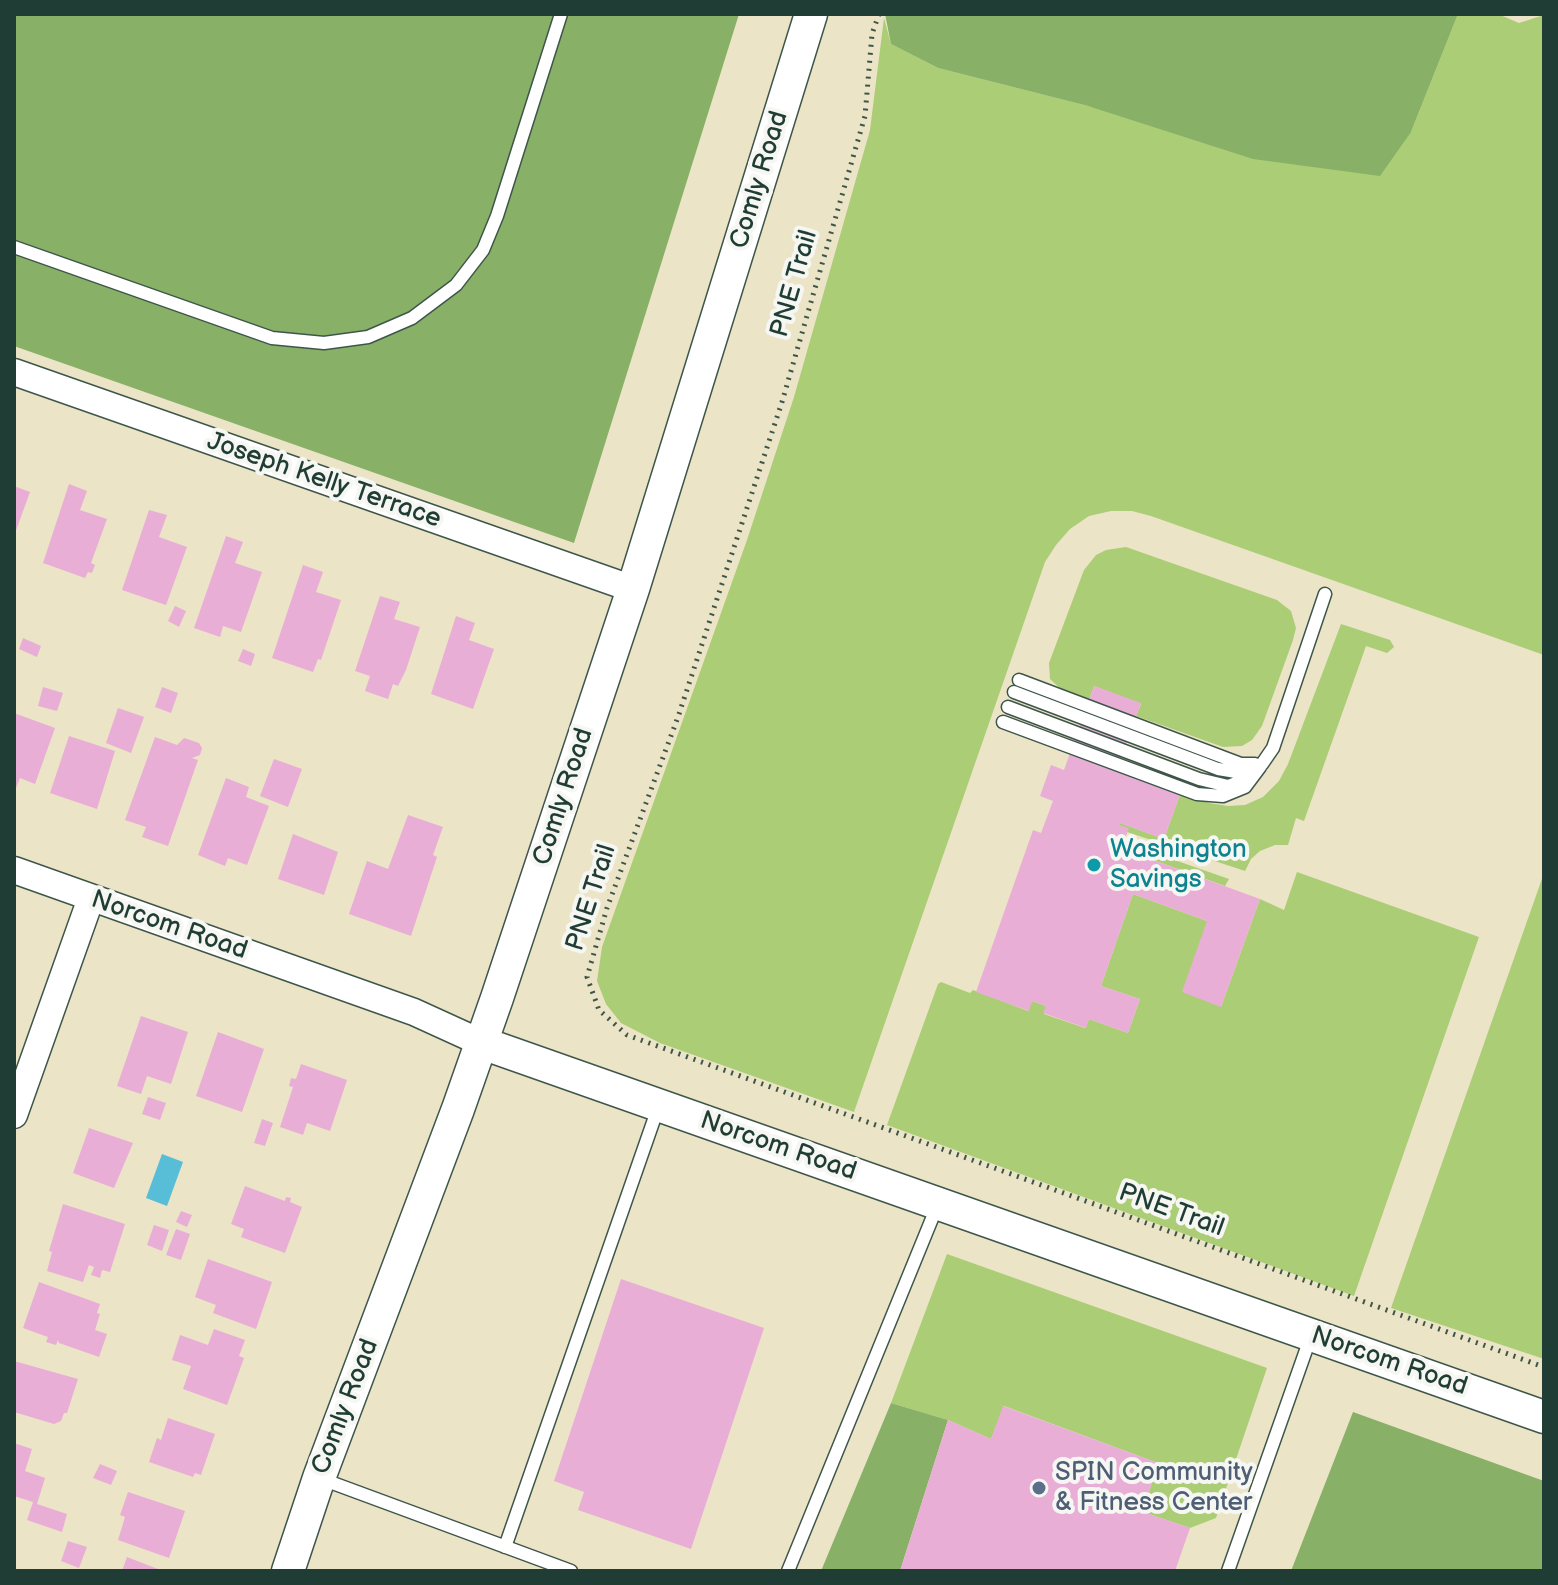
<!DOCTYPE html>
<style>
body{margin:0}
#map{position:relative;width:1558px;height:1585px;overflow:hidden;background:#ebe4c7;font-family:"Balsamiq Sans",sans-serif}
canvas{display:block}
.frame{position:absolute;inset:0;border:16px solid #1f3d34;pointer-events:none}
</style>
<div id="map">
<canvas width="1558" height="1585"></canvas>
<div class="frame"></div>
</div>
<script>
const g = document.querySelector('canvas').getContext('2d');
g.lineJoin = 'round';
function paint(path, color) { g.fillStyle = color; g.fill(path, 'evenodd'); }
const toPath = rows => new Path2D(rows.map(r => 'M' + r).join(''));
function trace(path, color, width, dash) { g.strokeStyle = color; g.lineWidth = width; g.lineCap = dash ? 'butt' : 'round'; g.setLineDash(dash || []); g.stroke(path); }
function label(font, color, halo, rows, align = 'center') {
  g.font = font + ' "Balsamiq Sans",sans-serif'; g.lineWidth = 8; g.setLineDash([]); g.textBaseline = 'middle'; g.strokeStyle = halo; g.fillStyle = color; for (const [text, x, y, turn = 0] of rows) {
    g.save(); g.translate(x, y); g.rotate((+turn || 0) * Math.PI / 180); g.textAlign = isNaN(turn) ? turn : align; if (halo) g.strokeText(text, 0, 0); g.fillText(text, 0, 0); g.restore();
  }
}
paint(toPath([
 [1458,14,1498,14,1519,23,1544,15,1544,655,1151,516,1132,511,1111,511,1089,516,1070,529,1056,545,1045,562,854,1112,660,1043,621,1023,606,1004,597,981,602,947,747,540,794,397,870,130,884,18,891,44,938,68,1088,106,1411,132],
 [1126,547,1277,600,1291,611,1296,628,1293,640,1262,726,1252,740,1242,746,1223,747,1136,716,1141,704,1094,686,1089,700,1063,691,1050,679,1049,663,1084,570,1096,555,1106,550],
 [1341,624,1390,640,1394,647,1387,653,1366,646,1304,821,1296,818,1288,845,1275,845,1260,851,1251,859,1245,871,1127,832,1119,825,1120,823,1164,839,1181,792,1209,803,1228,806,1245,805,1263,797,1279,781,1288,764],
 [1111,839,1123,842,1229,879,1225,886,1109,844],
 [1297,872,1479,937,1354,1296,887,1125,938,984,941,982,970,993,973,990,1028,1011,1032,1001,1046,1006,1044,1014,1085,1028,1089,1019,1128,1033,1140,999,1101,986,1133,894,1207,921,1221,1007,1260,899,1284,910],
 [1544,873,1544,1359,1391,1308],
 [947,1254,1267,1368,1216,1518,1190,1528,1143,1512,1158,1463,1004,1406,991,1439,948,1420,891,1403]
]), '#abcd75');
paint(toPath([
 [14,14,739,14,574,543,14,346],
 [885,14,1458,14,1411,132,1380,176,1253,159,1088,106,938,68,891,44],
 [891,1403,948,1420,900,1571,821,1571],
 [1353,1412,1544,1481,1544,1571,1291,1571]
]), '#88b066');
paint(toPath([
 [162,1154,183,1162,167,1206,146,1198]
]), '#58bdd7');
paint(toPath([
 [69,484,87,491,80,510,107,519,91,563,95,565,92,573,88,572,85,578,43,563],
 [14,486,30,492,14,536],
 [149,510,167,515,159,537,187,547,166,605,122,590],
 [226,536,243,542,235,563,262,572,241,632,223,626,220,637,194,628],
 [303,565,323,572,316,592,341,600,321,660,318,659,313,672,272,658],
 [380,596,400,602,394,619,420,627,406,670,398,686,393,684,388,699,365,691,370,676,355,671],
 [175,606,186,611,179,627,168,621],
 [456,616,475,623,469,640,494,649,473,709,431,694],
 [23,638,41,646,37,657,19,649],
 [243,649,255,654,251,666,238,661],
 [1094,686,1141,703,1117,769,1181,792,1164,839,1120,823,1119,825,1129,828,1123,844,1111,839,1109,844,1260,899,1221,1007,1182,992,1207,921,1133,894,1101,986,1140,999,1128,1033,1089,1019,1086,1028,1043,1013,1046,1006,1032,1001,1029,1011,976,992,1033,830,1041,833,1053,801,1040,796,1051,765,1064,770],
 [43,687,63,693,57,711,38,706],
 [162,687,178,693,171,713,155,707],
 [118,708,144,717,131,753,106,743],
 [14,713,55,728,35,784,20,778,14,793],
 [69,736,115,751,97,809,50,793],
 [155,737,177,745,184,738,199,743,202,748,200,755,192,758,198,760,168,846,142,837,146,827,125,820],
 [274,759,302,769,288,807,260,796],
 [226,778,249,787,246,797,269,806,247,865,228,858,225,866,198,855],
 [408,815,443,827,433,855,437,857,411,936,349,914,367,861,388,869],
 [293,834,338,852,324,895,278,879],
 [141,1016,188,1032,171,1084,147,1076,141,1094,117,1086],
 [218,1032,264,1049,242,1112,196,1096],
 [301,1064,347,1080,330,1131,307,1123,303,1135,280,1127,293,1087,289,1086,291,1078,296,1079],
 [148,1097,166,1103,160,1120,142,1114],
 [262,1119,273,1123,265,1146,254,1143],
 [89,1128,133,1143,114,1188,73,1173],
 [245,1186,285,1201,286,1197,291,1198,290,1202,302,1207,285,1253,241,1237,244,1229,231,1224],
 [63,1204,125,1224,110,1272,102,1270,100,1278,91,1275,94,1267,89,1265,83,1282,47,1271,52,1252,49,1251],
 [181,1211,192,1215,187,1227,176,1222],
 [154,1225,169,1230,162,1251,147,1245],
 [176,1229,190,1234,181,1260,166,1255],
 [208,1259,272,1282,256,1329,213,1313,216,1305,195,1297],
 [621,1279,764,1328,691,1549,578,1510,584,1492,554,1481],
 [39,1282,100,1304,97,1313,100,1314,95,1330,107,1334,99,1357,59,1343,58,1340,56,1345,46,1342,48,1337,23,1328],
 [214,1329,245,1340,239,1356,244,1358,227,1405,183,1389,191,1366,172,1360,180,1335,208,1345],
 [14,1361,78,1379,67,1413,64,1413,61,1421,54,1424,14,1412],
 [1003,1406,1158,1463,1143,1512,1190,1528,1175,1571,900,1571,948,1420,991,1439],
 [168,1418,215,1434,201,1475,195,1473,193,1477,149,1462,157,1438,161,1440],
 [14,1443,32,1449,25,1471,45,1478,37,1504,67,1514,62,1532,27,1520,33,1502,14,1496],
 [100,1464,117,1471,111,1485,93,1478],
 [128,1492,185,1511,169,1558,118,1540,125,1517,120,1515],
 [68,1541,87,1547,79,1568,61,1561],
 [127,1557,163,1571,122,1571]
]), '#e9aed6');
const service = toPath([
 [14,247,272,338,324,343,368,337,412,318,456,285,483,250,497,216,561,14],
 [1019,680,1241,764,1255,764],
 [1014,692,1218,769,1242,773,1262,764,1273,748,1325,594],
 [1008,707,1199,779,1228,786,1241,781],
 [1003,722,1197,794,1223,796,1245,787,1260,767],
 [319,1478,571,1571],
 [505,1547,658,1108],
 [788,1571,938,1204],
 [1228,1571,1311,1336]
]);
const minor = toPath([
 [14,372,633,589],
 [14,870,414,1012,482,1043],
 [14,1115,91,898]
]);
const tertiary = toPath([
 [482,1043,1544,1417],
 [288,1571,319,1478,458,1109,497,998,633,589,811,14]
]);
trace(service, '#3e564a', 15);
trace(minor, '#3e564a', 29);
trace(tertiary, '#3e564a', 35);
trace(toPath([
 [879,14,872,34,865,116,782,402,678,717,607,908,587,977,599,1010,627,1035,1544,1367]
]), '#3e564a', 5, [2, 6]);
trace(service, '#fff', 12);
trace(minor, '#fff', 26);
trace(tertiary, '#fff', 32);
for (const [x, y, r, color] of [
 [1094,865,8,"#0f9aa8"],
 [1039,1488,8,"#5c6f8a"]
]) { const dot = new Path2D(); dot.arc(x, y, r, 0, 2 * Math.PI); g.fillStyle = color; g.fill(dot); trace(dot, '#f6f6f2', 3); }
label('26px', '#1f3d34', '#f6f6f2', [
 ["Comly Road",760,180,-73],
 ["PNE Trail",795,284,-74],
 ["Joseph Kelly Terrace",324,481,19],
 ["Comly Road",564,797,-72],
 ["PNE Trail",592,898,-72],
 ["Norcom Road",169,926,19],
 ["Norcom Road",778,1147,19],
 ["PNE Trail",1171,1211,20],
 ["Norcom Road",1389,1362,19],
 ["Comly Road",346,1407,-69]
]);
label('26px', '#0d838f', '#f6f6f2', [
 ["Washington",1110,850],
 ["Savings",1110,880]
], 'left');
label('26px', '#4e5e75', '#f6f6f2', [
 ["SPIN Community",1055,1473],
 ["& Fitness Center",1055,1503]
], 'left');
</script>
